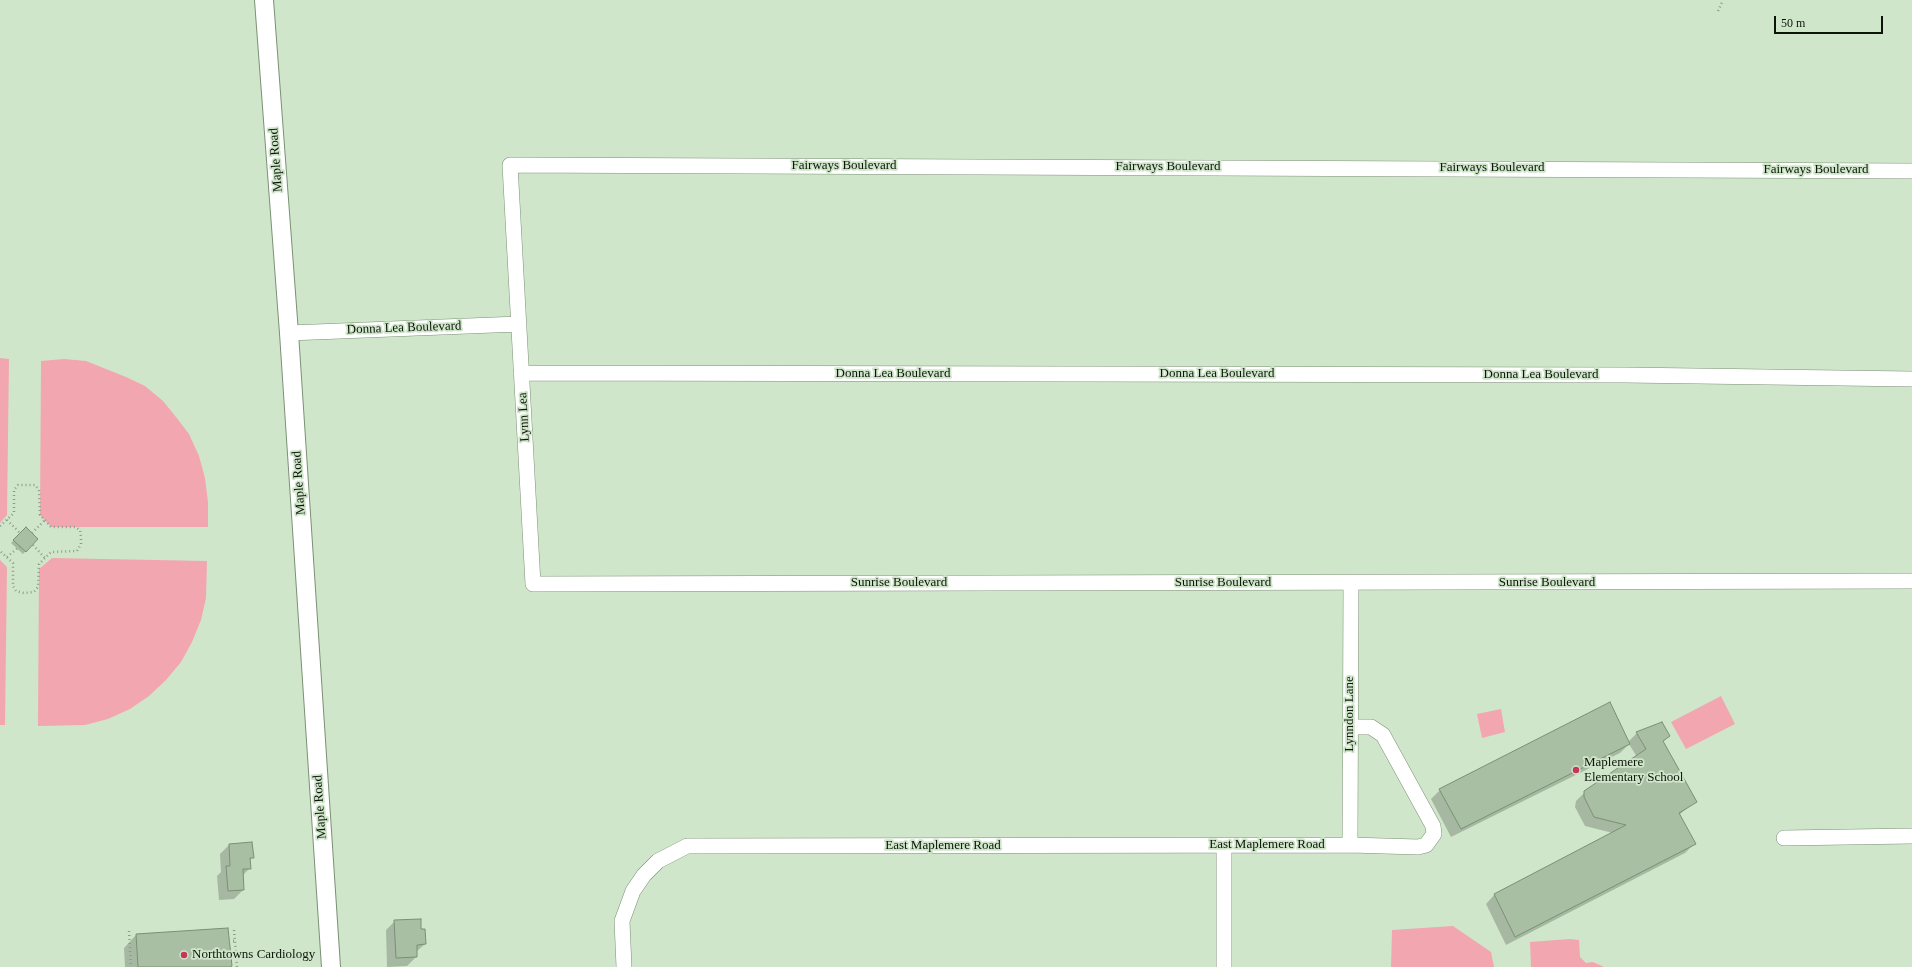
<!DOCTYPE html>
<style>
body{margin:0}
#map{position:relative;width:1912px;height:967px;overflow:hidden;background:#d0e6ca;font-family:"Times New Roman",serif}
canvas{display:block}
.scale{position:absolute;left:1774px;top:16px;width:109px;height:18px;box-sizing:border-box;border:2px solid #0d150b;border-top:0;padding-left:5px;font-size:12px;line-height:14px;white-space:nowrap;color:#0d150b;-webkit-text-stroke:3px #d0e6ca;paint-order:stroke}
</style>
<div id="map">
<canvas width="1912" height="967"></canvas>
<div class="scale">50 m</div>
</div>
<script>
const g = document.querySelector('canvas').getContext('2d');
g.lineJoin = 'round';
function paint(path, color) { g.fillStyle = color; g.fill(path, 'evenodd'); }
const toPath = rows => new Path2D(rows.map(r => 'M' + r).join(''));
function trace(path, color, width, dash) { g.strokeStyle = color; g.lineWidth = width; g.lineCap = dash ? 'butt' : 'round'; g.setLineDash(dash || []); g.stroke(path); }
function label(font, color, halo, rows, align = 'center') {
  g.font = font + ' "Times New Roman",serif'; g.lineWidth = 3.5; g.setLineDash([]); g.textBaseline = 'middle'; g.strokeStyle = halo; g.fillStyle = color; for (const [text, x, y, turn = 0] of rows) {
    g.save(); g.translate(x, y); g.rotate((+turn || 0) * Math.PI / 180); g.textAlign = isNaN(turn) ? turn : align; if (halo) g.strokeText(text, 0, 0); g.fillText(text, 0, 0); g.restore();
  }
}
paint(toPath([
 [0,358,9,359,7,515,0,523],
 [64,359,86,361,126,377,145,386,163,401,176,417,189,434,199,456,205,478,208,502,208,527,51,527,40,515,41,361],
 [52,558,207,561,206,598,201,620,192,642,181,662,166,680,149,696,130,709,108,719,85,725,38,726,39,569],
 [0,560,7,567,5,725,0,725],
 [1721,696,1735,724,1686,749,1671,722],
 [1501,709,1505,732,1482,738,1477,714],
 [1453,926,1491,952,1494,967,1391,967,1392,930],
 [1570,939,1579,940,1580,957,1586,963,1593,962,1604,967,1531,967,1530,942]
]), '#f2a6af');
paint(toPath([
 [26,528,37,539,23,554,11,543],
 [1637,733,1669,736,1663,742,1696,801,1679,815,1694,844,1685,853,1506,945,1486,904,1495,894,1613,833,1585,826,1575,807,1576,801,1585,792,1637,757,1629,744,1620,753,1451,837,1431,799,1440,790,1628,742],
 [252,843,253,857,249,861,250,868,242,876,243,890,234,899,219,900,217,876,221,872,220,854,229,845],
 [395,921,420,930,425,944,416,952,416,957,407,966,387,967,386,930],
 [136,935,229,967,125,967,124,948]
]), '#0003');
const building = toPath([
 [26,527,38,539,26,552,13,540,26,527],
 [1610,702,1630,744,1461,829,1439,789,1610,702],
 [1662,722,1670,736,1663,741,1697,802,1679,813,1696,844,1515,937,1494,894,1626,825,1594,817,1584,797,1584,791,1646,749,1636,732,1662,722],
 [252,842,254,858,250,858,251,869,243,869,244,890,228,891,226,866,230,866,229,844,252,842],
 [421,919,421,929,425,929,426,944,417,945,417,957,396,958,394,920,421,919],
 [228,928,232,966,230,967,138,967,136,934,228,928]
]);
paint(building, '#a9bfa3');
trace(building, '#7a8f74', 1);
const minor = toPath([
 [1912,171,510,165,533,584,1912,581],
 [289,333,519,324],
 [521,373,1625,375,1912,379],
 [1784,838,1912,836],
 [1224,845,1224,967],
 [1350,845,1351,583],
 [624,967,622,921,633,891,644,875,658,861,687,846,1350,845,1418,847,1426,845,1434,834,1433,826,1383,735,1371,727,1350,727]
]);
const major = toPath([
 [264,0,289,333,331,967]
]);
trace(minor, '#7b9075', 16);
trace(major, '#7b9075', 20);
trace(toPath([
 [1718,11,1723,0],
 [7,520,20,533],
 [0,526,14,513,14,490,18,485,35,485,39,490,40,515,51,527,75,527,80,530,81,537,81,544,77,551,51,552,39,564,38,587,34,592,24,593,16,591,13,586,13,563,0,551],
 [32,533,45,520],
 [33,545,45,558],
 [7,557,20,546],
 [234,930,237,967],
 [129,931,131,967],
 [229,941,235,941]
]), '#8c9d87', 2.5, [1, 3]);
trace(minor, '#fff', 15);
trace(major, '#fff', 18);
for (const [x, y, r, color] of [
 [1576,770,4,"#c53658"],
 [184,955,4,"#c53658"]
]) { const dot = new Path2D(); dot.arc(x, y, r, 0, 2 * Math.PI); g.fillStyle = color; g.fill(dot); trace(dot, '#d0e6ca', 1.5); }
label('13px', '#0d150b', '#d0e6ca', [
 ["Maple Road",276,160,-94],
 ["Fairways Boulevard",844,166],
 ["Fairways Boulevard",1168,167],
 ["Fairways Boulevard",1492,168],
 ["Fairways Boulevard",1816,170],
 ["Donna Lea Boulevard",404,328,-2],
 ["Donna Lea Boulevard",893,374],
 ["Donna Lea Boulevard",1217,374],
 ["Donna Lea Boulevard",1541,375],
 ["Lynn Lea",524,417,-93],
 ["Maple Road",299,483,-94],
 ["Sunrise Boulevard",899,583],
 ["Sunrise Boulevard",1223,583],
 ["Sunrise Boulevard",1547,583],
 ["Lynndon Lane",1350,714,-90],
 ["Maple Road",320,807,-94],
 ["East Maplemere Road",1267,845],
 ["East Maplemere Road",943,846]
]);
label('13px', '#0d150b', '#d0e6ca', [
 ["Maplemere",1584,763],
 ["Elementary School",1584,778],
 ["Northtowns Cardiology",192,955]
], 'left');
</script>
